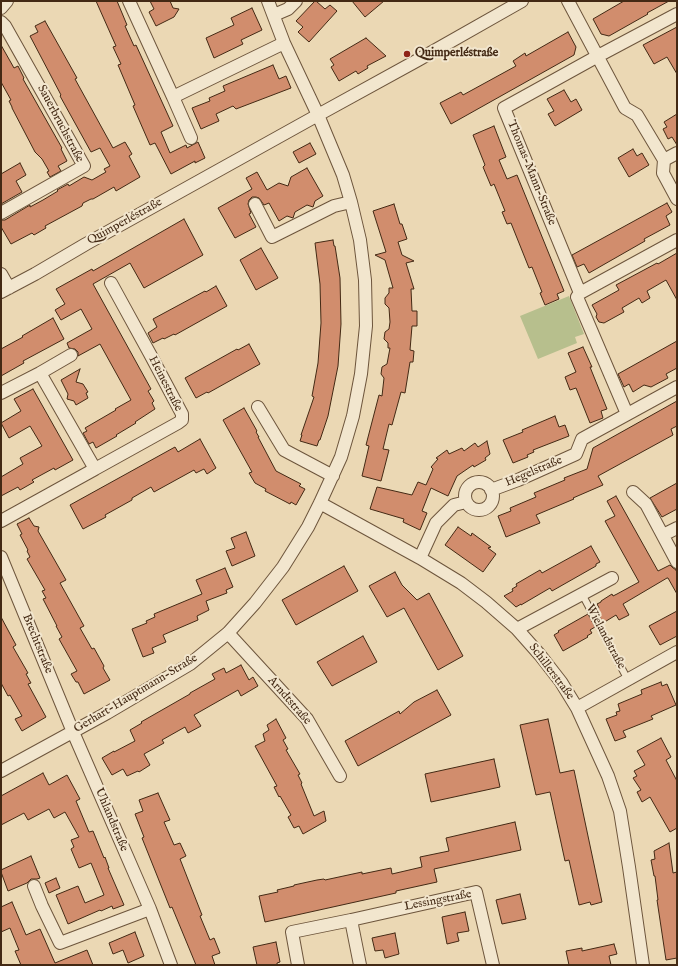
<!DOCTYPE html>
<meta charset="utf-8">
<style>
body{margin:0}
#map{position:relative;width:678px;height:966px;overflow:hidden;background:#ebd8b4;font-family:"IM FELL English",serif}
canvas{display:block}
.frame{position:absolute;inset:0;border:2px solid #432914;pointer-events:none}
</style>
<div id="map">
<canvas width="678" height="966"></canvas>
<div class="frame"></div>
</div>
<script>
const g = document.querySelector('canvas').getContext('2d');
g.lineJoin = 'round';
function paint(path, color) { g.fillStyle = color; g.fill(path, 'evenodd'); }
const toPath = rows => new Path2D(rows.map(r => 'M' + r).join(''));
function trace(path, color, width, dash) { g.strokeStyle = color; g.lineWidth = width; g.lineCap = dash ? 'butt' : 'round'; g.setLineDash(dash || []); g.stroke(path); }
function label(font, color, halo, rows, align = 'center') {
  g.font = font + ' "IM FELL English",serif'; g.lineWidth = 4; g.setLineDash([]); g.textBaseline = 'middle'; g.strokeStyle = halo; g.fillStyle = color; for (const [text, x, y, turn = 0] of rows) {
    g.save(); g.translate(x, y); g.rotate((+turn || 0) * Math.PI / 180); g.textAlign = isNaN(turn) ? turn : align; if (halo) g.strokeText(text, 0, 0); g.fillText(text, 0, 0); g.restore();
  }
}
paint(toPath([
 [569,296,584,334,575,337,577,343,538,359,520,316]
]), '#b7bf8d');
const building = toPath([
 [96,1,117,1,127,25,125,26,134,46,136,45,173,126,161,132,170,153,186,145,187,148,198,142,205,158,195,163,195,161,171,174,155,143,150,145,133,106,135,105,118,65,121,64,113,47,116,46,96,1],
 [150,1,170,1,173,8,179,9,174,17,156,26,149,12,154,9,150,1],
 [315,1,316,1,325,9,330,5,337,11,309,42,298,32,303,27,296,21,315,1],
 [352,1,384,1,365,17,352,1],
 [624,1,669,1,647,13,648,14,609,36,601,34,593,19,624,1],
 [252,8,262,30,241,40,243,44,214,58,206,38,234,25,231,18,252,8],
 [45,21,77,78,75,79,113,148,125,142,132,154,129,156,140,177,116,191,114,187,93,199,91,199,83,203,82,206,45,226,46,228,34,235,32,233,11,244,1,227,1,220,5,220,30,205,30,207,43,200,58,191,57,190,68,184,69,186,84,177,92,180,106,172,104,169,110,166,100,148,91,152,60,96,61,95,30,36,38,32,35,26,45,21],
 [677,27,677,74,667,57,654,64,643,45,677,27],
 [568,32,576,47,574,55,451,124,440,103,461,92,463,95,516,66,513,61,525,53,526,56,568,32],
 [366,38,386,56,367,66,368,68,358,74,356,71,339,81,331,67,334,65,330,59,366,38],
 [1,45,14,68,18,66,24,78,23,79,62,148,61,149,67,161,58,166,61,171,50,177,47,172,49,171,42,159,35,152,12,108,12,107,9,101,11,100,1,82,1,45],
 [273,65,279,79,286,76,291,88,236,109,233,106,216,114,219,121,201,129,192,108,210,101,209,98,225,91,223,86,273,65],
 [564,90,571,102,576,99,582,110,555,126,548,114,554,111,547,99,564,90],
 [677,114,677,145,672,137,668,139,663,129,667,127,664,122,677,114],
 [494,126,506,157,499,160,507,179,517,175,564,291,557,294,559,299,545,305,540,293,542,292,532,267,529,268,511,223,507,224,502,212,505,211,494,184,491,186,483,167,485,165,473,135,494,126],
 [310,143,316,154,299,163,293,152,310,143],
 [633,149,637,156,642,153,649,165,629,177,618,158,633,149],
 [20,163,26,175,16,181,22,192,1,204,1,174,20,163],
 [307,168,323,196,315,201,313,207,307,205,295,212,293,218,287,216,279,221,269,203,264,205,259,198,256,197,252,197,249,200,248,204,251,213,249,214,256,227,235,238,218,208,252,189,246,178,257,172,267,190,279,183,288,186,291,177,307,168],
 [667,203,672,212,666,216,670,225,644,239,645,241,589,273,584,264,577,267,572,255,667,203],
 [394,204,400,224,402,224,407,239,398,242,402,255,414,261,406,263,414,289,411,289,412,311,417,311,417,326,412,326,410,350,414,351,413,362,410,362,405,393,401,392,392,425,389,424,383,449,389,450,381,481,362,476,369,446,366,445,379,395,382,396,384,378,381,374,382,367,387,364,390,348,388,348,388,343,384,339,385,332,389,329,390,322,389,308,385,304,385,298,389,293,389,288,393,288,385,260,375,255,386,252,373,211,394,204],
 [184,219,203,255,144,288,130,263,93,284,151,389,148,391,154,401,152,403,155,409,135,422,136,423,116,435,117,436,96,448,93,442,89,444,83,433,87,431,85,428,116,410,115,409,131,400,100,344,78,356,78,352,75,349,69,348,67,343,92,329,81,309,61,320,55,310,65,304,56,289,92,269,93,271,184,219],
 [333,240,334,246,335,246,340,278,341,324,338,366,328,416,320,440,319,440,317,446,300,441,302,435,301,435,314,397,312,396,318,363,321,323,320,284,315,243,333,240],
 [261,248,278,278,256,290,240,260,261,248],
 [677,253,677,300,666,280,647,291,650,298,642,303,639,298,622,308,624,312,604,323,599,322,596,317,597,314,592,305,619,290,616,285,657,263,658,264,677,253],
 [216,286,227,306,175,335,174,334,164,339,163,338,153,343,148,333,157,327,153,319,205,291,206,292,216,286],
 [53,318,64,339,23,361,24,363,1,376,1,349,23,337,22,336,53,318],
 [677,341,677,368,666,374,668,378,651,387,644,385,633,392,629,384,624,387,618,374,677,341],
 [249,344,260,364,208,393,207,392,196,398,185,378,237,349,238,350,249,344],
 [583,347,592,367,590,367,607,409,601,411,603,418,590,423,576,388,570,390,565,377,576,372,568,353,583,347],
 [80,369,76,382,83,384,88,392,86,393,88,398,76,405,74,401,67,399,68,394,61,380,80,369],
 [33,389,73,460,55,470,54,468,32,480,34,482,20,490,18,487,1,496,1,477,23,464,20,458,42,446,30,426,9,438,1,423,21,411,14,399,33,389],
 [677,401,677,426,671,429,673,435,598,476,603,485,573,498,574,499,536,515,540,523,506,537,498,516,511,511,510,508,536,497,534,493,565,480,564,478,587,469,593,448,677,401],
 [244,408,257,431,256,432,259,437,258,437,276,471,301,484,299,486,305,489,296,505,291,502,290,504,265,491,266,489,255,483,249,473,252,472,223,420,244,408],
 [555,416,559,427,565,425,569,436,533,450,534,452,527,455,528,457,513,463,503,440,523,432,522,430,555,416],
 [200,439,216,468,207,474,204,469,196,473,194,470,154,492,151,487,132,498,132,500,105,515,106,517,83,529,70,505,175,447,178,452,200,439],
 [487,441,490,454,485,458,486,460,474,467,473,465,457,476,448,496,431,488,422,511,427,513,420,530,403,522,404,519,370,509,377,487,412,495,418,482,426,485,433,469,431,467,438,459,436,458,447,450,449,454,462,448,464,451,475,443,478,447,487,441],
 [677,483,677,509,662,517,650,498,677,483],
 [616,496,658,571,670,565,673,568,675,569,677,572,677,594,668,578,667,578,623,604,629,615,619,620,616,615,603,623,596,610,599,608,597,604,601,602,601,601,612,594,613,596,617,594,639,582,605,521,615,516,607,501,616,496],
 [29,518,34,526,39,527,38,531,66,580,60,583,84,626,80,628,92,649,94,648,104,666,103,668,110,680,84,694,78,682,76,682,71,674,77,671,59,639,62,637,56,626,57,626,43,599,46,598,42,591,45,590,27,559,30,557,27,551,28,550,20,535,22,534,17,524,29,518],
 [458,527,471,536,472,533,491,547,488,548,496,554,483,572,445,545,458,527],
 [246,532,255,556,232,566,226,551,235,548,231,538,246,532],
 [591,546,600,562,596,564,596,566,552,591,550,588,521,605,521,604,516,607,504,596,513,591,512,589,517,586,516,584,540,570,542,573,591,546],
 [344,566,358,591,296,625,282,600,344,566],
 [225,568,233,587,226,590,227,593,206,601,209,610,197,616,198,620,163,635,166,642,152,648,154,653,143,657,132,629,147,623,146,621,155,617,154,614,202,594,196,580,225,568],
 [395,572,402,585,417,600,429,593,463,656,438,670,404,608,387,617,369,586,395,572],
 [677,611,677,636,660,645,649,626,677,611],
 [588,614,595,627,590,630,592,633,587,636,588,637,563,651,554,635,559,632,558,631,588,614],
 [1,617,16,645,13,647,28,673,26,674,31,683,28,684,46,717,22,731,15,719,22,716,10,695,8,696,1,683,1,617],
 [363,636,377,662,332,686,317,662,363,636],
 [241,665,249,680,253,677,258,686,241,696,238,690,194,715,201,726,188,733,185,727,162,740,164,743,144,754,150,765,139,772,138,771,127,776,123,769,112,775,102,758,114,751,114,752,135,741,130,730,142,723,141,722,190,694,190,693,215,679,212,674,224,668,226,673,241,665],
 [661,682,662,686,667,684,676,705,651,716,653,719,623,731,626,737,615,741,606,719,617,715,616,712,620,711,618,704,642,694,641,690,661,682],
 [437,690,451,715,358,766,345,741,399,711,400,714,414,702,437,690],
 [276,719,286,738,283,740,288,749,286,750,300,774,298,775,302,783,301,784,314,816,324,811,326,821,303,834,299,826,294,828,288,817,291,815,280,796,279,797,274,787,277,786,255,746,265,741,263,734,269,730,267,725,276,719],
 [548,719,560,773,574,770,602,902,591,905,590,902,579,905,569,860,565,861,550,792,536,795,520,725,548,719],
 [661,738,671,757,666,760,677,781,677,828,670,832,650,797,642,802,637,792,641,790,633,778,637,776,634,771,645,765,637,751,661,738],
 [494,759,500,787,431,802,425,774,494,759],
 [43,773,49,785,67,775,80,799,76,801,89,832,93,831,104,858,105,857,109,868,108,868,124,905,113,909,112,906,101,911,100,910,68,924,56,895,78,886,85,903,104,895,91,863,79,868,71,849,74,847,71,840,79,837,65,812,54,818,49,809,28,820,24,813,1,825,1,796,43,773],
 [158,793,170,820,164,822,174,845,180,843,186,856,180,859,202,915,200,916,210,940,214,938,220,953,212,956,215,965,196,965,172,907,170,908,142,838,144,837,135,814,143,811,139,800,158,793],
 [515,822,521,850,434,869,437,882,396,891,396,893,265,922,259,896,278,892,277,890,294,886,294,885,317,880,324,879,325,880,362,872,362,874,391,868,392,874,422,867,420,857,449,851,446,838,515,822],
 [669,843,673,873,677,872,677,958,666,960,657,900,658,900,655,876,654,876,651,860,655,859,654,851,669,843],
 [31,856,40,878,37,879,31,879,27,883,8,891,1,872,1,870,31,856],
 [56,878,60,888,49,893,45,883,56,878],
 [520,894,526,919,502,924,496,900,520,894],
 [12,902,26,935,40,929,55,963,87,950,93,965,21,965,15,951,19,950,10,928,1,932,1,907,12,902],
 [465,912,469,931,457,933,459,941,447,944,442,917,465,912],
 [135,932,144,956,128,963,123,950,113,954,109,943,135,932],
 [395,933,399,954,385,958,383,950,375,951,372,938,395,933],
 [276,942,280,962,277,963,277,965,257,965,253,947,276,942],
 [614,944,617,954,609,956,611,965,569,965,566,951,582,948,582,951,614,944]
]);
paint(building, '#d18d6d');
trace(building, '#432914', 1);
const service = toPath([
 [582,594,628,680]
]);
const minor = toPath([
 [129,1,173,97,284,43],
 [568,1,625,108,637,115,664,160,663,173,677,199],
 [1,8,7,1],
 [274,15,288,9,296,1],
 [1,22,5,26,84,166,1,213],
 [173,97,191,138],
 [664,160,677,153],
 [255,204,272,237,334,206,351,202],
 [1,274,9,288],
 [1,292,35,274,86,244,318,115,418,60,522,1],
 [580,293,504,108,598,56,677,14],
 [40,373,71,355],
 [1,393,40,373,95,469,178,423,182,420,182,414,150,354,111,283],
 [258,407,284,450,333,476],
 [627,414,577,297,580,293,677,240],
 '465 496a14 14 0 1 1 28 0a14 14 0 1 1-28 0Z',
 [491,490,518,480,576,454,582,439,677,387],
 [633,492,646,504,677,562],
 [320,503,420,558,461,583,486,602,517,629,540,655,561,682,577,708,608,776,620,811,629,867,643,965],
 [1,521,95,469],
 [663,535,677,528],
 [1,557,73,732,150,909,171,965],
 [420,558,436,523,454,505,466,502],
 [517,629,612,578],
 [228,633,307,719,340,776],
 [577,708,677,652],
 [1,771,107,713,190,664,228,633,255,603,283,567,308,527,320,503,341,457,353,416,361,374,366,326,365,280,360,240,351,202,343,175,318,115,284,43,268,1],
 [34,886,42,906,60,943,150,909],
 [298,965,292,932,351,920],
 [360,965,351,920,476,892,493,965]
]);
trace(service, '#6d553c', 8);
trace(minor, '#6d553c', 14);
trace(service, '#f2e6ce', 6);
trace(minor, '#f2e6ce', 12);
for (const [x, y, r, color] of [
 [407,54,4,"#8f2418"]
]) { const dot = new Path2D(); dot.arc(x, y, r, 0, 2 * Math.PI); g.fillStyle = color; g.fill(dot); trace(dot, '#f2e6ce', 1.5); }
label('bold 12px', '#432914', '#f2e6ce', [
 ["Quimperléstraße",415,54]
], 'left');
label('12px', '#432914', '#f2e6ce', [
 ["Sauerbruchstraße",60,124,62],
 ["Thomas-Mann-Straße",531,173,68],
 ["Quimperléstraße",125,222,-29],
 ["Heinestraße",165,384,63],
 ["Hegelstraße",534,472,-23],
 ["Wielandstraße",605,637,62],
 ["Brechtstraße",37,644,68],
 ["Schillerstraße",551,672,53],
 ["Gerhart-Hauptmann-Straße",136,694,-31],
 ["Arndtstraße",289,701,49],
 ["Uhlandstraße",111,820,67],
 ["Lessingstraße",438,901,-11]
]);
</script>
